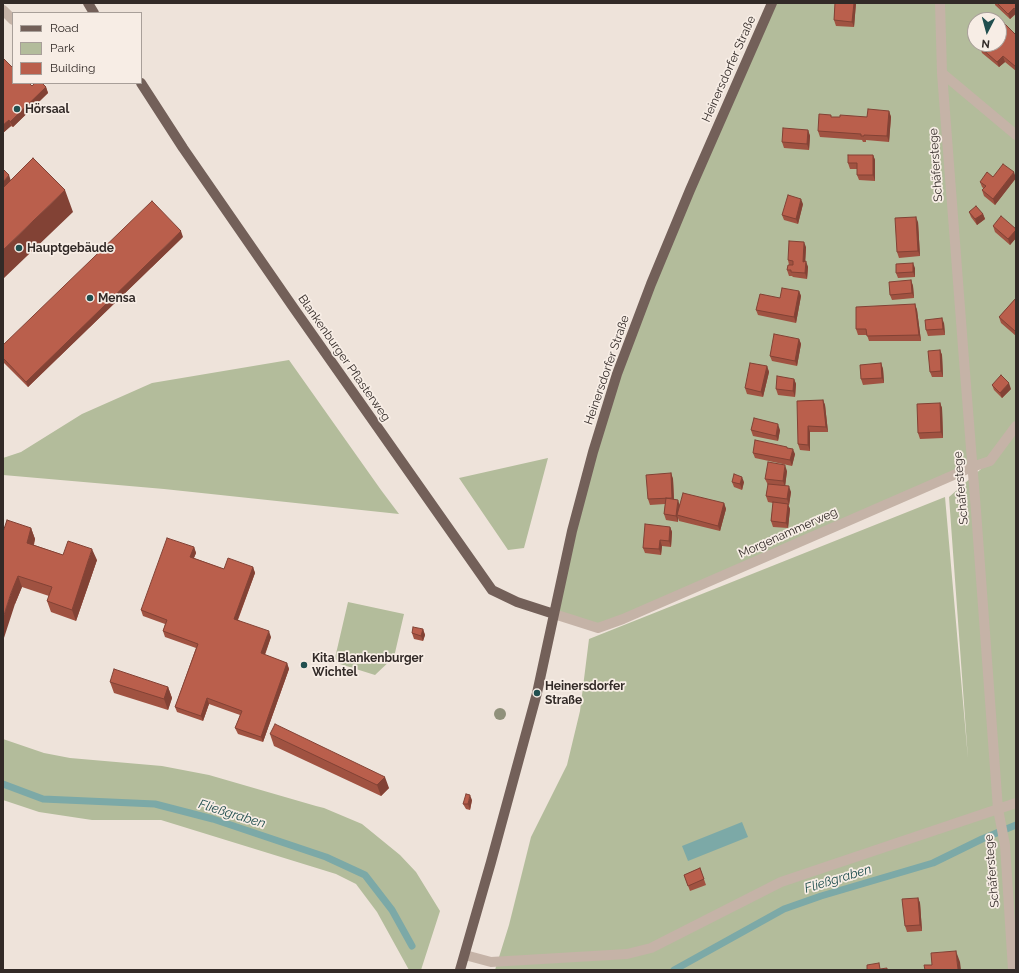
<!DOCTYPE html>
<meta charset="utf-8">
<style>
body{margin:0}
#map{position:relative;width:1019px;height:973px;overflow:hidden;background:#eee3da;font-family:Raleway,sans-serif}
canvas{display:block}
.frame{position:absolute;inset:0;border:4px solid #322a27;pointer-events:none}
.legend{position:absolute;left:12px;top:12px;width:130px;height:72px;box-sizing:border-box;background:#f7ede5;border:1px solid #a89f99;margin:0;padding:5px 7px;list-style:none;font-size:12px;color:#322a27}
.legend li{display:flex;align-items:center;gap:8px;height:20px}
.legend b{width:20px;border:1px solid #a89f99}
.north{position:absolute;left:967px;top:12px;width:40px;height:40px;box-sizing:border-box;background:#f7ede5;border:1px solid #a89f99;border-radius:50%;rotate:186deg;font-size:11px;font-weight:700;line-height:16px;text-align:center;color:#322a27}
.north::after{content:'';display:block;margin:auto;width:14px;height:18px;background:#214f4f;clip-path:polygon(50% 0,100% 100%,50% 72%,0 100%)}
</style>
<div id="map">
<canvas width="1019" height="973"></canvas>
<div class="frame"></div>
<ul class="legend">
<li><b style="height:5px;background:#736059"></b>Road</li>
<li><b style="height:11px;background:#b3bc9b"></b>Park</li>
<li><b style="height:11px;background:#ba5f4c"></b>Building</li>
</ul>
<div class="north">N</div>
</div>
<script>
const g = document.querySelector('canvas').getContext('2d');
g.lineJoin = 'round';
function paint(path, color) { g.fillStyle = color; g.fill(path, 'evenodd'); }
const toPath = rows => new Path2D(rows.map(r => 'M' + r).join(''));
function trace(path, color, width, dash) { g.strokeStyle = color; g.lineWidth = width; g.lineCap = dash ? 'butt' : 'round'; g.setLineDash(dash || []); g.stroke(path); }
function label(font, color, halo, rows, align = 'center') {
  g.font = font + ' Raleway,sans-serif'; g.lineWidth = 3.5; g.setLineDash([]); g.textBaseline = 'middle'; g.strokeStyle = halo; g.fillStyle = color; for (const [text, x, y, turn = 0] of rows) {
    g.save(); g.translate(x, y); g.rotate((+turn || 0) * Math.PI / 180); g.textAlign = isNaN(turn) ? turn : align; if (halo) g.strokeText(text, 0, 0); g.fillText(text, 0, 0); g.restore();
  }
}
paint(toPath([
 [772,3,1016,3,1016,970,495,970,509,925,531,837,567,765,580,711,589,639,945,497,968,759,949,497,989,462,598,628,554,614,617,374],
 [975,20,999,20,999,44,975,44],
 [289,360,381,490,399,514,164,489,3,475,3,458,21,452,82,414,152,383],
 [548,458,524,548,508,550,459,478],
 [348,602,404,614,394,657,375,675,340,664,335,658],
 [3,739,44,753,70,758,162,766,209,775,316,806,324,808,362,824,400,855,416,872,440,911,421,970,409,970,377,912,356,884,336,874,161,820,92,820,39,812,3,800]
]), '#b3bc9b');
paint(toPath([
 [742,822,748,837,688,861,682,846]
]), '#7ca9a7');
trace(toPath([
 [3,784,43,799,155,804,213,819,326,857,365,875,392,910,412,946],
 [674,970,784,909,821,896,933,863,982,839,1016,825]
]), '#7ca9a7', 7);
trace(toPath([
 [940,3,942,73,964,360,976,511,998,809,1005,845,1013,970],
 [3,10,13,20],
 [942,73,1016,135],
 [554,614,598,628,623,619,972,467,990,461,1016,426],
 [465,955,491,962,627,954,651,948,781,882,1016,803]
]), '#c5b3a7', 10);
trace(toPath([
 [88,3,94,13],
 [141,83,183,148,293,307,492,590,517,602,554,614],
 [460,970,491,862,537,693,572,531,593,452,617,374,651,284,690,190,772,3]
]), '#736059', 10);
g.fillStyle = '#90917b';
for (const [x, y] of [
 [500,714]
]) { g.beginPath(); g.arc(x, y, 6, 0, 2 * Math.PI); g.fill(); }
paint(toPath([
 [835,3,856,3,854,27,836,26,834,20],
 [995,3,1016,3,1016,14,1010,19,995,5],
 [1016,35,1016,71,1005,62,999,67,982,53,980,47],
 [13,83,32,86,46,87,48,93,13,127,11,126,3,133],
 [889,111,891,117,889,142,866,140,866,142,863,142,862,140,820,137,818,131,832,117,867,117],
 [808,130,810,136,809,150,784,148,782,142],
 [873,155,875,160,875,181,859,180,857,175,857,169,850,169,848,163],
 [993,177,1016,178,995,205,984,196,982,190,984,189,982,187,980,182],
 [803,204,798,224,784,220,782,215],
 [969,212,983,214,985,219,977,225,971,217],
 [918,222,920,256,899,258,897,252],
 [993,226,1016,229,1016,238,1010,245,995,232],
 [183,237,28,387,3,362,3,345],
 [806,247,805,261,808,267,807,279,793,277,792,276,789,276,787,270,789,265,788,260],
 [915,268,915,277,898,278,896,273],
 [911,280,913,286,914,298,892,300,890,295],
 [799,291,801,296,796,323,758,315,756,310,780,298],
 [1016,298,1016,336,1001,323,999,317],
 [915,304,917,310,921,341,869,341,867,335,858,335,856,329],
 [944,323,945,335,928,336,926,330],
 [799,339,801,344,797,366,772,361,770,356],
 [940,350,942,355,943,377,932,377,930,372],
 [881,363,883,369,884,383,863,385,861,379],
 [767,366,769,372,763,397,747,394,745,388],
 [794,379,796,384,795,397,778,395,776,389],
 [992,385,1011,389,1002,398,994,390],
 [823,400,825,405,828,432,810,432,810,451,800,450,798,444],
 [940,403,942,408,943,438,920,439,918,433],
 [751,430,780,430,778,441,753,436],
 [787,447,787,448,795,454,792,466,755,458,753,453],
 [787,471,785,486,791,492,789,505,788,505,790,509,788,528,773,527,771,521,773,503,768,502,766,496,768,485,765,479],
 [671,473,673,479,674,499,680,505,724,503,726,509,720,531,679,521,678,518,678,522,666,520,664,514,665,504,650,505,648,499],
 [732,482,744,482,742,490,734,487],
 [670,527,672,532,671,547,662,546,661,555,645,553,643,548],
 [31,528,35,539,34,545,63,555,97,560,76,621,51,612,47,601,49,596,22,587,15,604,3,532],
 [194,547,196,553,194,558,224,569,253,567,255,573,238,620,271,637,265,655,287,663,289,669,263,742,238,734,235,728,240,715,209,704,203,721,177,712,175,707,196,648,165,637,163,631,165,624,143,616,141,610],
 [423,629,425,635,423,641,414,639,412,633],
 [110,682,168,687,172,698,168,710,114,693],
 [270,734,389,788,381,796,274,746],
 [472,800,470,810,466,809,463,804],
 [700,868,706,885,690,891,684,875],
 [918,898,920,903,922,931,907,932,905,926]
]), '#a05241');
paint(toPath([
 [854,3,856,3,854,27,852,22],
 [1014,8,1016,13,1010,19,1008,14],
 [1003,56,1005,62,999,67,997,62],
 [46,87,48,93,13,127,10,122],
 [889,111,891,117,889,142,887,136],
 [9,120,11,126,3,133,3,125],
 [808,130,810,136,809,150,807,144],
 [873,155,875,160,875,181,873,175],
 [1014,172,1016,178,995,205,993,199],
 [9,175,11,181,4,189,3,186,3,182],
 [65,190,73,212,3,279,3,250],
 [801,199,803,204,798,224,796,219],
 [983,214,985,219,977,225,975,219],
 [916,217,918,222,920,256,918,251],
 [1016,230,1016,238,1010,245,1008,239],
 [181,231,183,237,28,387,26,382],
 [804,242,806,247,805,267,803,262],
 [806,261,808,267,807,279,805,273],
 [913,263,915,268,915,277,913,272],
 [911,280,913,286,914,298,912,293],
 [799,291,801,296,796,323,794,317],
 [915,304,917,310,921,341,919,335],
 [942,318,944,323,945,335,943,329],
 [799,339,801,344,797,366,795,361],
 [940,350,942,355,943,377,941,371],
 [881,363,883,369,884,383,882,378],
 [767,366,769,372,763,397,761,392],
 [794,379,796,384,795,397,793,391],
 [1009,383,1011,389,1002,398,1000,393],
 [823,400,825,405,828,432,826,427],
 [940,403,942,408,943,438,941,432],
 [778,424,780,430,778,441,776,436],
 [808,426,810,432,810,451,808,445],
 [793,449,795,454,792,466,790,460],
 [785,465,787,471,785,487,783,481],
 [671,473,673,479,674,503,672,498],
 [742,477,744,482,742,490,740,484],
 [789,486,791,492,789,505,787,499],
 [678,500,680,506,677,515,678,518,678,522,676,516],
 [724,503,726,509,720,531,718,526],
 [788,504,790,509,788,528,786,523],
 [670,527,672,532,671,547,669,541],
 [31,528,35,539,31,554,27,543],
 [660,540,662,546,661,555,659,549],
 [194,547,196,553,192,562,190,557],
 [92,549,97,560,76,621,72,610],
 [253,567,255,573,236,624,234,619],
 [18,576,22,587,15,604,3,641,3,618,11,593],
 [423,629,425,635,423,641,421,636],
 [269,631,271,637,263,659,261,653],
 [287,663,289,669,263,742,261,737],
 [168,687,172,698,168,710,164,699],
 [207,698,209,704,203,721,201,716],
 [385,777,389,788,381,796,377,785],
 [470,795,472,800,470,810,468,804],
 [918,898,920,903,922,931,920,925],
 [956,951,960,962,961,970,958,970]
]), '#824235');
const building = toPath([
 [835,3,854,3,852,22,834,20,835,3],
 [997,3,1016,3,1016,10,1014,8,1008,14,997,3],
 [1004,23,1016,35,1016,67,1003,56,997,62,980,47,983,44,999,44,999,28,1004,23],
 [3,58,13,68,13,83,29,83,32,86,35,83,42,83,46,87,10,122,9,120,3,125,3,58],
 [868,109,889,111,887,136,864,135,864,136,861,136,861,134,818,131,819,114,831,115,831,117,840,117,840,115,867,117,868,109],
 [783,128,808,130,807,144,782,142,783,128],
 [848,155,873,155,873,175,857,175,857,163,848,163,848,155],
 [33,158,65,190,3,250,3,188,33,158],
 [1003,164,1014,172,993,199,982,190,986,186,980,182,987,172,993,177,1003,164],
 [3,169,9,175,3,182,3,169],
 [788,195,801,199,796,219,782,215,788,195],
 [152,201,181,231,26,382,3,358,3,345,152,201],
 [976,206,983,214,975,219,969,212,976,206],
 [1001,216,1016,229,1016,230,1008,239,993,226,1001,216],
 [916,217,918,251,897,252,895,218,916,217],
 [789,241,804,242,803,262,806,261,805,273,791,272,791,270,787,270,788,265,793,265,793,261,788,260,789,241],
 [913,263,913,272,896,273,896,264,913,263],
 [911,280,912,293,890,295,889,282,911,280],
 [782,288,799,291,794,317,756,310,760,294,780,298,782,288],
 [1016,298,1016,330,1015,331,999,317,1016,298],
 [915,304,919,335,867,336,866,329,856,329,856,307,915,304],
 [942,318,943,329,926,330,925,320,942,318],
 [774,334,799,339,795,361,770,356,774,334],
 [940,350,941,371,930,372,928,351,940,350],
 [750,363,767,366,761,392,745,388,750,363],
 [881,363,882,378,861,379,860,365,881,363],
 [1001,375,1009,383,1000,393,992,385,1001,375],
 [777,376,794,379,793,391,776,389,777,376],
 [823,400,826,427,808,426,808,445,798,444,797,401,823,400],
 [940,403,941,432,918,433,917,404,940,403],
 [754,418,778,424,776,436,751,430,754,418],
 [755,440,787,447,787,448,793,449,790,460,753,453,755,440],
 [768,462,785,465,783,481,765,479,768,462],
 [671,473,672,498,648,499,646,475,671,473],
 [734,474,742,477,740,484,732,482,734,474],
 [768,484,789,486,787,499,766,496,768,484],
 [683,493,724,503,718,526,677,515,683,493],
 [666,498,678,500,676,516,664,514,666,498],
 [773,502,788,504,786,523,771,521,773,502],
 [7,520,31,528,27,543,63,555,68,541,92,549,72,610,47,601,52,587,18,576,11,593,3,618,3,532,7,520],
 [645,524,670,527,669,541,660,540,659,549,643,548,645,524],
 [167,538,194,547,190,557,224,569,228,558,253,567,234,619,269,631,261,653,287,663,261,737,235,728,242,711,207,698,201,716,175,707,198,644,163,631,167,620,141,610,167,538],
 [413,627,423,629,421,636,412,633,413,627],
 [114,669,168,687,164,699,110,682,114,669],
 [275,724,385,777,377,785,270,734,275,724],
 [466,794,470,795,468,804,463,804,466,794],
 [700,868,704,879,688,886,684,875,700,868],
 [918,898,920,925,905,926,902,899,918,898],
 [956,951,958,970,925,970,924,965,932,965,931,953,956,951],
 [879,963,880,969,887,968,887,970,867,970,867,965,879,963]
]);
paint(building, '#ba5f4c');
trace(building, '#824235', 1);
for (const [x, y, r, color] of [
 [17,109,4,"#214f4f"],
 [19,248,4,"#214f4f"],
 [90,298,4,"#214f4f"],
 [304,665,4,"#214f4f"],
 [537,693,4,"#214f4f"]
]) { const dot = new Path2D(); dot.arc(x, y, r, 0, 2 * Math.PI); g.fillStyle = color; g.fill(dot); trace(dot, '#f7ede5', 1.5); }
label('12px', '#322a27', '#f7ede5', [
 ["Heinersdorfer Straße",729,69,-66],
 ["Schäferstege",936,165,-94],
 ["Blankenburger Pflasterweg",344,358,55],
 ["Heinersdorfer Straße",607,370,-71],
 ["Schäferstege",961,488,-95],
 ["Morgenammerweg",788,533,-24],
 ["Schäferstege",992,871,-95]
]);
label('bold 12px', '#322a27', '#f7ede5', [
 ["Hörsaal",25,109],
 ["Hauptgebäude",27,248],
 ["Mensa",98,298],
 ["Kita Blankenburger",312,658],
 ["Wichtel",312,672],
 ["Heinersdorfer",545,686],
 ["Straße",545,700]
], 'left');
label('italic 13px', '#214f4f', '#f7ede5', [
 ["Fließgraben",232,814,17],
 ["Fließgraben",838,879,-17]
]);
</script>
